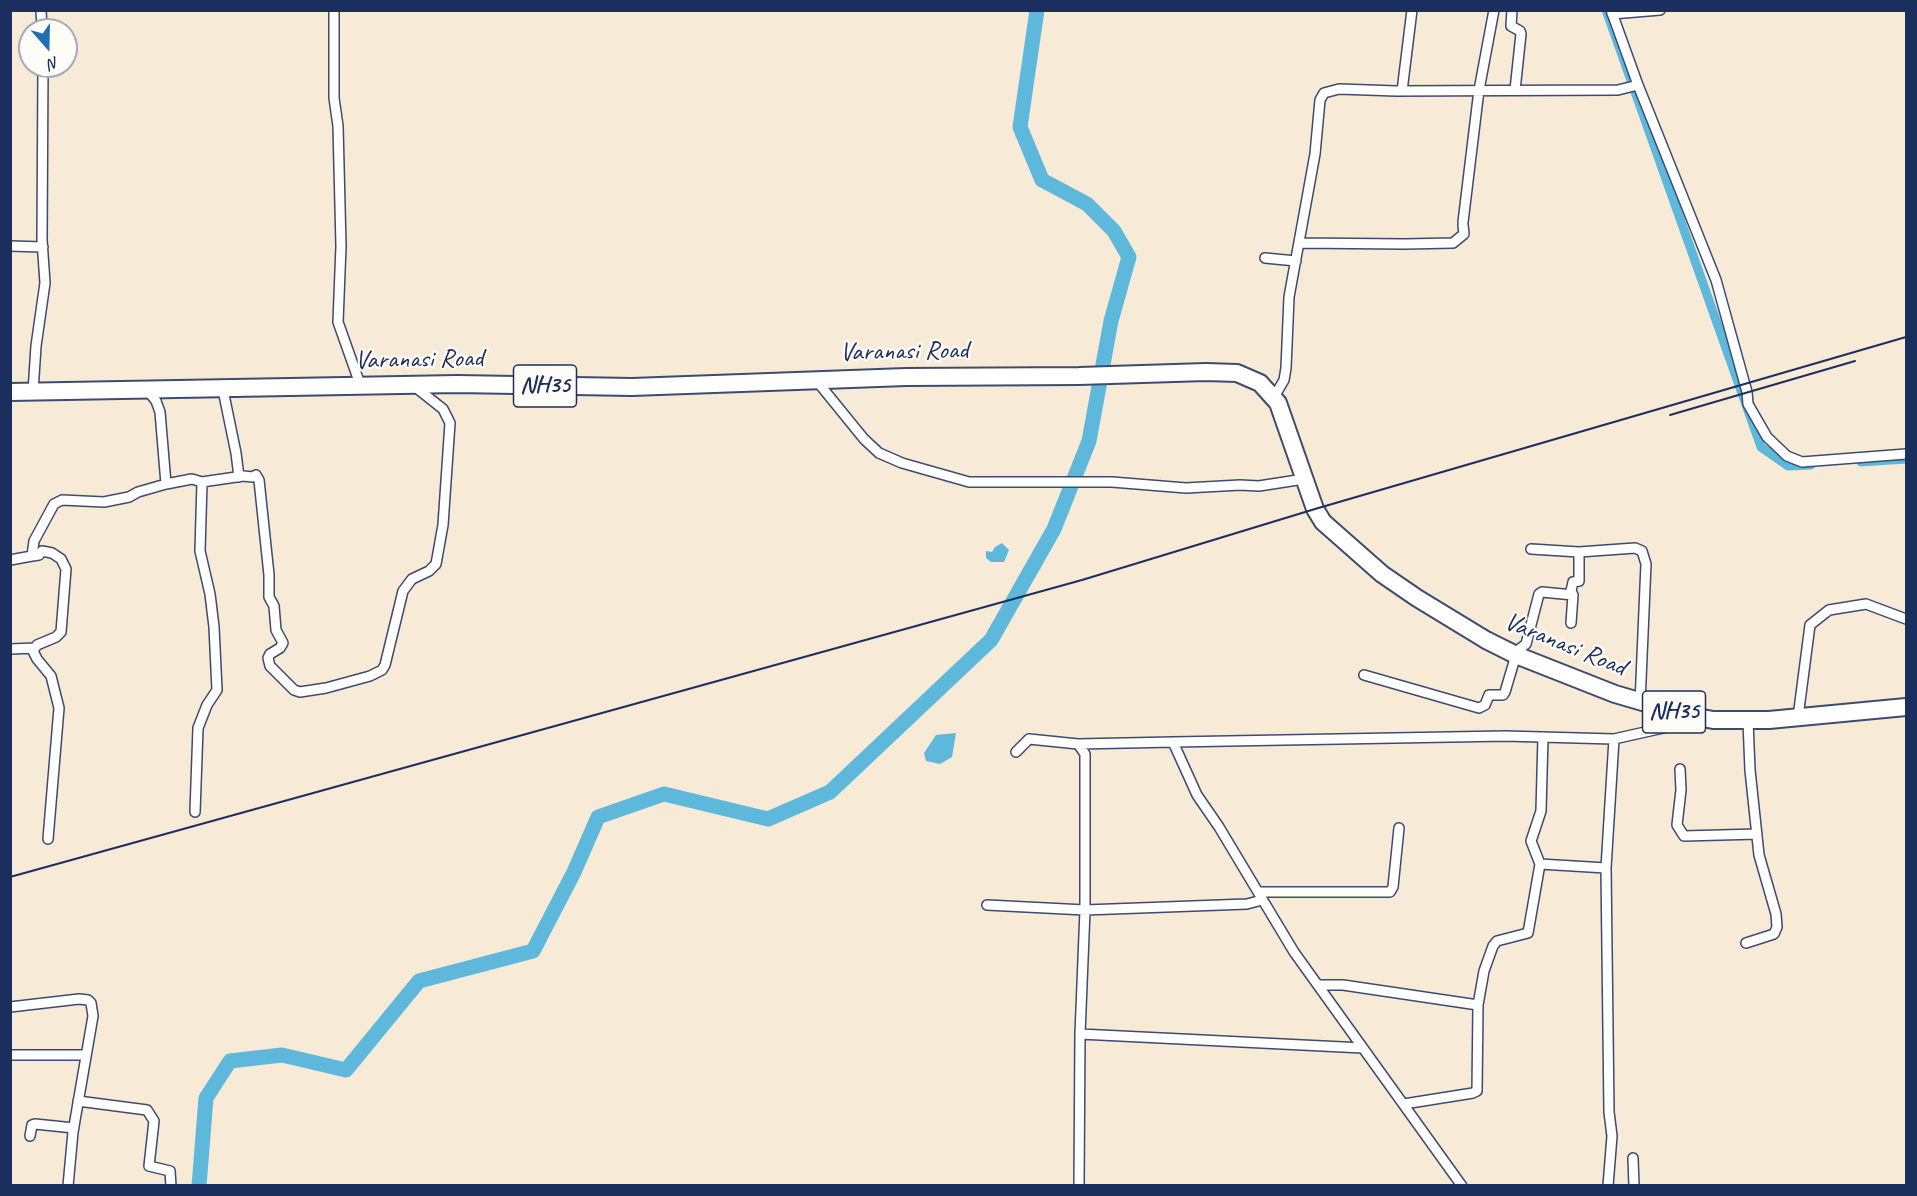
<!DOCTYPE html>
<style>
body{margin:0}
#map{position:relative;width:1917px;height:1196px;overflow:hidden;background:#f7ead6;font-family:Caveat,sans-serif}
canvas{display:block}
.frame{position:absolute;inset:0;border:12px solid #1b2f5e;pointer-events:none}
.north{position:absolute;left:18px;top:18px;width:60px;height:60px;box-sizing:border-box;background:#fdfcf7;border:2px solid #a3aaba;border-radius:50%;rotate:160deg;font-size:16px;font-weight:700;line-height:24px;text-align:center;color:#1b2f5e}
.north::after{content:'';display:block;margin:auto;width:21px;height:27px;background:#1f6fb2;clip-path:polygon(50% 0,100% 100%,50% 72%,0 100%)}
</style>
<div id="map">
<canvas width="1917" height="1196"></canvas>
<div class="frame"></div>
<div class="north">N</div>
</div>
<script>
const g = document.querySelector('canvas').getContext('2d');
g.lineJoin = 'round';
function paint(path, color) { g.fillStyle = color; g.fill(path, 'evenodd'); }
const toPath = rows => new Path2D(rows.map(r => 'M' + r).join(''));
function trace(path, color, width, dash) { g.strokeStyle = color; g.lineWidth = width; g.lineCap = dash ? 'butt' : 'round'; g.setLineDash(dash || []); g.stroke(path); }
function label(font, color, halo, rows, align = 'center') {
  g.font = font + ' Caveat,sans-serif'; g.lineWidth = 4.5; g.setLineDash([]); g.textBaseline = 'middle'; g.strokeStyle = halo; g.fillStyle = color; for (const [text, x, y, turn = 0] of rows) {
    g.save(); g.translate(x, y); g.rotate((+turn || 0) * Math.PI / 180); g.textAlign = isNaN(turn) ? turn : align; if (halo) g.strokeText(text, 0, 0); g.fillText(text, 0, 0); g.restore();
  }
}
paint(toPath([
 [1002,543,1009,550,1004,562,991,562,986,558,986,551,992,552,995,547],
 [956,733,952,757,940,764,926,761,924,753,936,735]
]), '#5eb8db');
trace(toPath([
 [1606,10,1761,447,1788,466,1811,465],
 [1861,462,1906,459]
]), '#5eb8db', 9);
trace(toPath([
 [199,1186,206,1098,230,1061,282,1055,346,1070,419,981,533,951,574,872,598,817,664,794,768,819,830,792,991,640,1054,529,1089,441,1111,321,1129,257,1114,231,1087,204,1042,180,1020,127,1037,10]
]), '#5eb8db', 15);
const street = toPath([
 [41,10,42,30],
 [334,10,334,98,338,126,341,246,338,322,361,387],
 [1512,10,1511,26,1520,31,1521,34,1515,90],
 [1612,14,1660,10],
 [1638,85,1716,280,1747,392,1748,404,1767,437,1787,456,1802,462,1906,454],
 [1402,91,1412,10],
 [1463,222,1479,90,1494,10],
 [1299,243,1405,244,1453,243,1464,234,1463,225],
 [10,246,43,247],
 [1265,258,1296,261],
 [816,380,864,439,879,453,902,463,969,482,1112,482,1186,488,1240,485,1259,486,1304,479],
 [147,390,156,401,160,412,166,484],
 [223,390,236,453,239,477],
 [33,392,36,346,45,283,42,240,43,66],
 [1274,397,1284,380,1286,368,1289,297,1315,154,1320,100,1324,93,1339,89,1396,91,1618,90,1638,85,1611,10],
 [1531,549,1579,552,1635,548,1642,551,1646,564,1640,703],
 [10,560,32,556],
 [1571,623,1573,595,1571,591,1573,582,1579,581,1579,552],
 [10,649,35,648],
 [1513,654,1526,644,1539,594,1542,592,1573,595],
 [1364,675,1479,708,1485,705,1489,695,1503,695,1505,692,1516,655],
 [1798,717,1810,625,1829,610,1866,604,1906,619],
 [1016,752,1029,739,1078,744],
 [1680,769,1681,790,1677,825,1684,836,1757,834],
 [195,812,198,728,207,705,217,690,214,627,210,594,200,551,202,482],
 [48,839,59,708,51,676,37,659,33,651,37,645,56,637,61,632,66,569,61,559,52,553,42,551,39,555,32,556,34,541,54,504,62,500,104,502,129,497,138,492,166,484,192,479,202,482,243,476,253,477,256,475,259,480,269,575,269,597,274,606,276,630,283,643,280,648,270,654,268,658,270,666,294,690,300,692,326,688,370,676,382,670,385,665,403,591,412,579,429,571,436,564,443,525,450,423,443,409,414,386],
 [1540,864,1531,841,1541,811,1543,737],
 [1259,892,1390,892,1393,887,1399,828],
 [987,905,1085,910,1247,904,1262,900],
 [1746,943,1774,934,1777,927,1776,914,1759,855,1750,770,1748,721],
 [1318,985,1343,985,1478,1005],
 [10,1007,79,999,88,1000,91,1003,93,1016,73,1132,68,1186],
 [1080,1034,1363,1048],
 [10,1055,86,1055],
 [78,1101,147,1110,154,1121,149,1166,170,1171,171,1186],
 [1404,1104,1473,1093,1477,1091,1478,1005,1484,971,1493,946,1497,941,1528,933,1540,864,1606,868],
 [30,1136,32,1125,35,1124,74,1128],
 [1633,1158,1634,1186],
 [1079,1186,1080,1034,1085,910,1085,754,1078,744,1173,742],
 [1462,1186,1294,952,1219,827,1197,795,1173,742,1505,736,1614,739,1672,726,1678,724,1687,715],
 [1608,1186,1612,1136,1609,1112,1606,868,1614,739]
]);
const highway = toPath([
 [10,392,457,384,632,387,906,377,1079,376,1206,372,1237,373,1260,383,1278,403,1315,509,1323,522,1382,574,1417,598,1486,640,1516,655,1615,694,1687,715,1713,720,1769,720,1906,707]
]);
trace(street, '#3c4b70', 12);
trace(highway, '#3c4b70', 20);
trace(street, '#fff', 9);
trace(highway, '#fff', 16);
trace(toPath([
 [1670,415,1855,361],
 [10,877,1082,580,1315,509,1906,337]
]), '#1b2f5e', 2);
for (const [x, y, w] of [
 [545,386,63],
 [1674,712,63]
]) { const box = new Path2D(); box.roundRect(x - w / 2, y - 21, w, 42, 4.5); g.fillStyle = '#fdfcf7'; g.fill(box); trace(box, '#1b2f5e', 1.5); }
label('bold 24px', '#1b2f5e', null, [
 ["NH35",545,386],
 ["NH35",1674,712]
]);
label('26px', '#1b2f5e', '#fdfcf7', [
 ["Varanasi Road",904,352,-1],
 ["Varanasi Road",419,360,-1],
 ["Varanasi Road",1565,645,22]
]);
</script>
